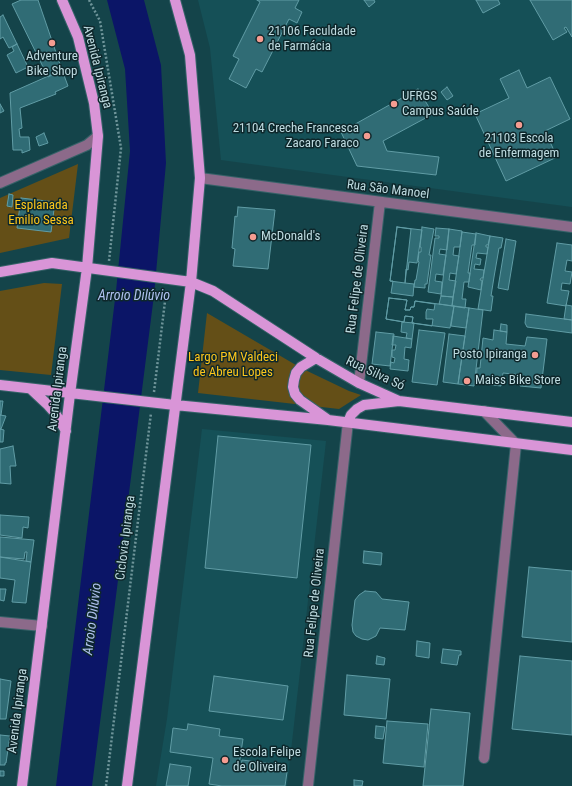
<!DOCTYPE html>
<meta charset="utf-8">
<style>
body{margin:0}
canvas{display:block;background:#14444a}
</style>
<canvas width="572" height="786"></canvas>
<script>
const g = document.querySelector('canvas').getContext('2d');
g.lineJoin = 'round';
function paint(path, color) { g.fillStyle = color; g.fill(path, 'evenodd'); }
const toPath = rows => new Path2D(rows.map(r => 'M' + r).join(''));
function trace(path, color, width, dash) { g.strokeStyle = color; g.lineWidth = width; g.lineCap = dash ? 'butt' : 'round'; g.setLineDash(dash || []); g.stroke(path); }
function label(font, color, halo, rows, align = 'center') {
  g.font = font + ' "Roboto Condensed",sans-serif'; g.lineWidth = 3; g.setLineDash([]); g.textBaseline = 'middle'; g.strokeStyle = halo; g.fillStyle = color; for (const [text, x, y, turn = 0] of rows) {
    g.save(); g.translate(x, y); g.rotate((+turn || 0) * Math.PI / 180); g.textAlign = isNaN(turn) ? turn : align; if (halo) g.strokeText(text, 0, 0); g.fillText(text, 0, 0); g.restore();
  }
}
paint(toPath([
 [198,0,572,0,572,207,221,160,210,48],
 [202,429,326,441,287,786,156,786,167,719]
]), '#155057');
paint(toPath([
 [78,164,69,238,0,253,0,198],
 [44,283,62,284,51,375,0,370,0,291],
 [207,313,301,368,349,391,361,395,339,409,198,393]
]), '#644f17');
paint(toPath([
 [107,0,144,0,161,65,166,163,154,295,92,786,56,786,116,291,130,151,125,69]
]), '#0b1567');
const building = toPath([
 [21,0,38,0,62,70,48,77,12,4,21,0],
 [257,0,299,0,295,8,302,12,297,23,289,19,262,72,256,69,246,88,229,79,239,59,233,56,260,2,257,0],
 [364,0,374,0,375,2,369,7,364,0],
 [476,0,498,0,500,4,483,13,476,0],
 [530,0,572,0,572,37,566,27,564,28,567,32,553,40,530,0],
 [3,15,17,44,9,48,3,37,0,39,0,17,3,15],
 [17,44,28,67,16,73,7,55,14,51,12,47,17,44],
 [62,70,68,86,55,92,56,94,20,108,22,128,19,129,20,137,29,137,30,150,22,153,22,150,13,150,10,93,62,70],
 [519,70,527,88,550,77,570,119,545,131,557,157,506,181,475,114,509,98,500,79,519,70],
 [447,87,453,96,447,100,441,92,447,87],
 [418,89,433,114,383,141,387,151,439,157,436,175,357,166,341,132,418,89],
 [0,104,4,111,0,113,0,104],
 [44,133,48,143,39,146,36,137,44,133],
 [9,194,13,195,12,207,7,206,9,194],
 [21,198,55,202,51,232,17,228,21,198],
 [238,207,275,210,268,269,233,266,235,249,232,248,235,216,237,217,238,207],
 [397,227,422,230,417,263,409,262,408,270,406,269,405,283,414,284,413,296,391,293,393,281,390,281,397,227],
 [397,227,411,229,405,283,390,281,397,227],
 [422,227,434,229,429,255,431,255,427,284,425,284,425,288,414,287,415,280,416,280,419,262,418,261,419,252,421,252,421,247,420,247,422,227],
 [436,228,449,229,447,250,440,249,439,254,446,255,443,275,436,274,435,281,442,282,441,294,428,292,435,238,439,238,439,236,435,236,436,228],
 [449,229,462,231,460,247,454,247,453,255,459,256,456,274,450,273,449,280,456,281,453,297,441,296,449,229],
 [462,232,476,234,475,245,472,245,468,273,470,273,469,282,464,282,462,299,466,299,465,308,452,306,462,232],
 [476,233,490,236,488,245,486,245,486,247,488,247,487,254,477,253,476,258,481,259,480,265,475,264,474,269,484,270,483,278,481,278,480,280,482,280,481,290,468,287,476,233],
 [490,236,503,238,501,248,499,248,494,277,491,296,493,296,491,311,478,309,490,236],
 [506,239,516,241,508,290,498,288,506,239],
 [557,243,572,245,572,261,567,260,565,271,572,272,570,284,562,283,561,290,569,291,566,306,547,303,557,243],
 [441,296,453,297,452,306,439,304,441,296],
 [389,298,407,300,405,310,410,310,411,307,414,307,415,301,454,306,450,328,412,323,413,317,405,316,404,322,386,319,389,298],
 [389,298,407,300,405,310,410,310,411,307,414,307,415,301,435,304,434,310,427,309,426,312,426,319,433,319,432,326,412,323,413,317,405,316,404,322,386,319,389,298],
 [566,305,572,306,572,320,564,319,566,305],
 [454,306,469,308,466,328,451,326,454,306],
 [469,308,483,310,474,386,458,384,469,308],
 [526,314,572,320,572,333,527,327,525,323,526,314],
 [402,322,414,323,412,339,406,338,407,333,401,332,402,322],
 [501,324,507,325,507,332,500,331,501,324],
 [419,330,445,333,437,385,412,382,419,330],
 [494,330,507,332,506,344,525,346,527,337,547,339,541,388,520,386,522,375,503,373,501,386,476,383,477,368,480,368,483,338,493,340,494,330],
 [376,332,394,334,390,366,372,364,376,332],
 [449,334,465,336,458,384,443,382,449,334],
 [393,336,412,339,411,348,405,347,404,359,409,360,408,371,390,369,391,362,394,363,395,358,392,357,392,350,395,350,396,345,392,345,393,336],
 [0,401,3,401,1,415,0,415,0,401],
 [0,415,6,416,1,429,0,429,0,415],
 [0,429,4,430,3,442,0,442,0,429],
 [218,436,311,445,297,578,205,568,218,436],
 [13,446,16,466,10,466,11,484,0,483,0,449,13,446],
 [0,515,29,517,28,528,23,527,22,538,0,535,0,515],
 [0,537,34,540,31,562,26,561,27,552,25,552,24,559,0,557,0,537],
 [364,551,382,553,381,565,363,563,364,551],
 [0,557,31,562,26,603,12,602,15,580,0,578,0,557],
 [529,567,572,571,572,642,522,637,529,567],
 [0,589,6,589,4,601,0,600,0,589],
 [365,591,376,592,382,599,409,602,405,630,380,628,376,636,368,640,362,639,356,636,353,632,352,625,355,600,359,595,365,591],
 [417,641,430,643,429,658,416,656,417,641],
 [443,649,461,651,461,655,459,655,457,665,441,663,443,649],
 [377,656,385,658,384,665,376,664,377,656],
 [520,656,572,661,572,735,512,729,520,656],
 [347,675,390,679,386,719,344,715,347,675],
 [214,676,288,686,283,720,209,711,214,676],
 [0,679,11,681,6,719,0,719,0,679],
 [431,709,470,713,463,786,423,786,431,709],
 [387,721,428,724,424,767,383,763,387,721],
 [188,724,220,729,219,736,243,739,239,765,241,766,242,760,274,764,273,770,287,772,285,786,222,786,209,784,213,758,170,752,173,728,187,730,188,724],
 [376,726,385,727,383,739,375,738,376,726],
 [0,735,10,736,6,763,5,763,5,765,0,765,0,735],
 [170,764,191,767,188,786,166,786,170,764],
 [0,771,4,771,4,776,0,776,0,771],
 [354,780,363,781,362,786,354,786,354,780]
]);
paint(building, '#306c75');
trace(building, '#609ca5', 1);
const minor = toPath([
 [200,178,572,227],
 [0,183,87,145,98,136],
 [359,383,380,202],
 [484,411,516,444,484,758],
 [0,622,42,626],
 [308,786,348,422]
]);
const major = toPath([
 [0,272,52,263,191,282,213,291,316,358,359,383,399,401,572,422],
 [316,358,301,367,296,373,294,380,293,387,295,394,300,400,327,419],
 [0,385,175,405,328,420,572,450],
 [31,389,47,404,55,413,66,431],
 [348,422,351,415,357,409,364,405,399,401],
 [22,786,70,394,87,268,98,136,94,103,78,37,62,0],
 [127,786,191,282,200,178,190,55,175,0]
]);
trace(minor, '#366268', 12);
trace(major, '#366268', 12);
trace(toPath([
 [89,0,100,21,121,148,109,261],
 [154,392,166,293],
 [106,786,151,413]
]), '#6f959a', 2.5, [2, 2]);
trace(minor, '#8c6a8a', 10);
trace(major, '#d995d7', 10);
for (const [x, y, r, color] of [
 [260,39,4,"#f59c91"],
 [52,43,4,"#f59c91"],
 [394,104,4,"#f59c91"],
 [519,125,4,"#f59c91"],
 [367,136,4,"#f59c91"],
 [253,237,4,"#f59c91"],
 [535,355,4,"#f59c91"],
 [467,381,4,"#f59c91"],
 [225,760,4,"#f59c91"]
]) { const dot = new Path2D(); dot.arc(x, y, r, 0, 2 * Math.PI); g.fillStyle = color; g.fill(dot); trace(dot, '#0e272b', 1.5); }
label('13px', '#bedbe0', '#0e272b', [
 ["21106 Faculdade",268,32],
 ["de Farmácia",268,47],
 ["Adventure",52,57,"center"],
 ["Bike Shop",52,72,"center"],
 ["UFRGS",402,97],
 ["Campus Saúde",402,112],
 ["21104 Creche Francesca",359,129,"right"],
 ["Zacaro Faraco",359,144,"right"],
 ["21103 Escola",519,139,"center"],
 ["de Enfermagem",519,154,"center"],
 ["McDonald's",261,237],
 ["Posto Ipiranga",527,355,"right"],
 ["Maiss Bike Store",475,381],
 ["Escola Felipe",233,753],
 ["de Oliveira",233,768]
], 'left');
label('13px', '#bedbe0', '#0e272b', [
 ["Avenida Ipiranga",97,67,76],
 ["Rua São Manoel",388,190,7],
 ["Rua Felipe de Oliveira",358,279,-83],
 ["Rua Silva Só",375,374,25],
 ["Avenida Ipiranga",58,389,-83],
 ["Ciclovia Ipiranga",126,538,-83],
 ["Rua Felipe de Oliveira",315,603,-84],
 ["Avenida Ipiranga",18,711,-83]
]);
label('13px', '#fdc61b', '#0e272b', [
 ["Esplanada",41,206],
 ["Emilio Sessa",41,221],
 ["Largo PM Valdeci",233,358],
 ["de Abreu Lopes",233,373]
]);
label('italic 14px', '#afc1ef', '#0e272b', [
 ["Arroio Dilúvio",134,296],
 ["Arroio Dilúvio",93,619,-83]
]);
</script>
